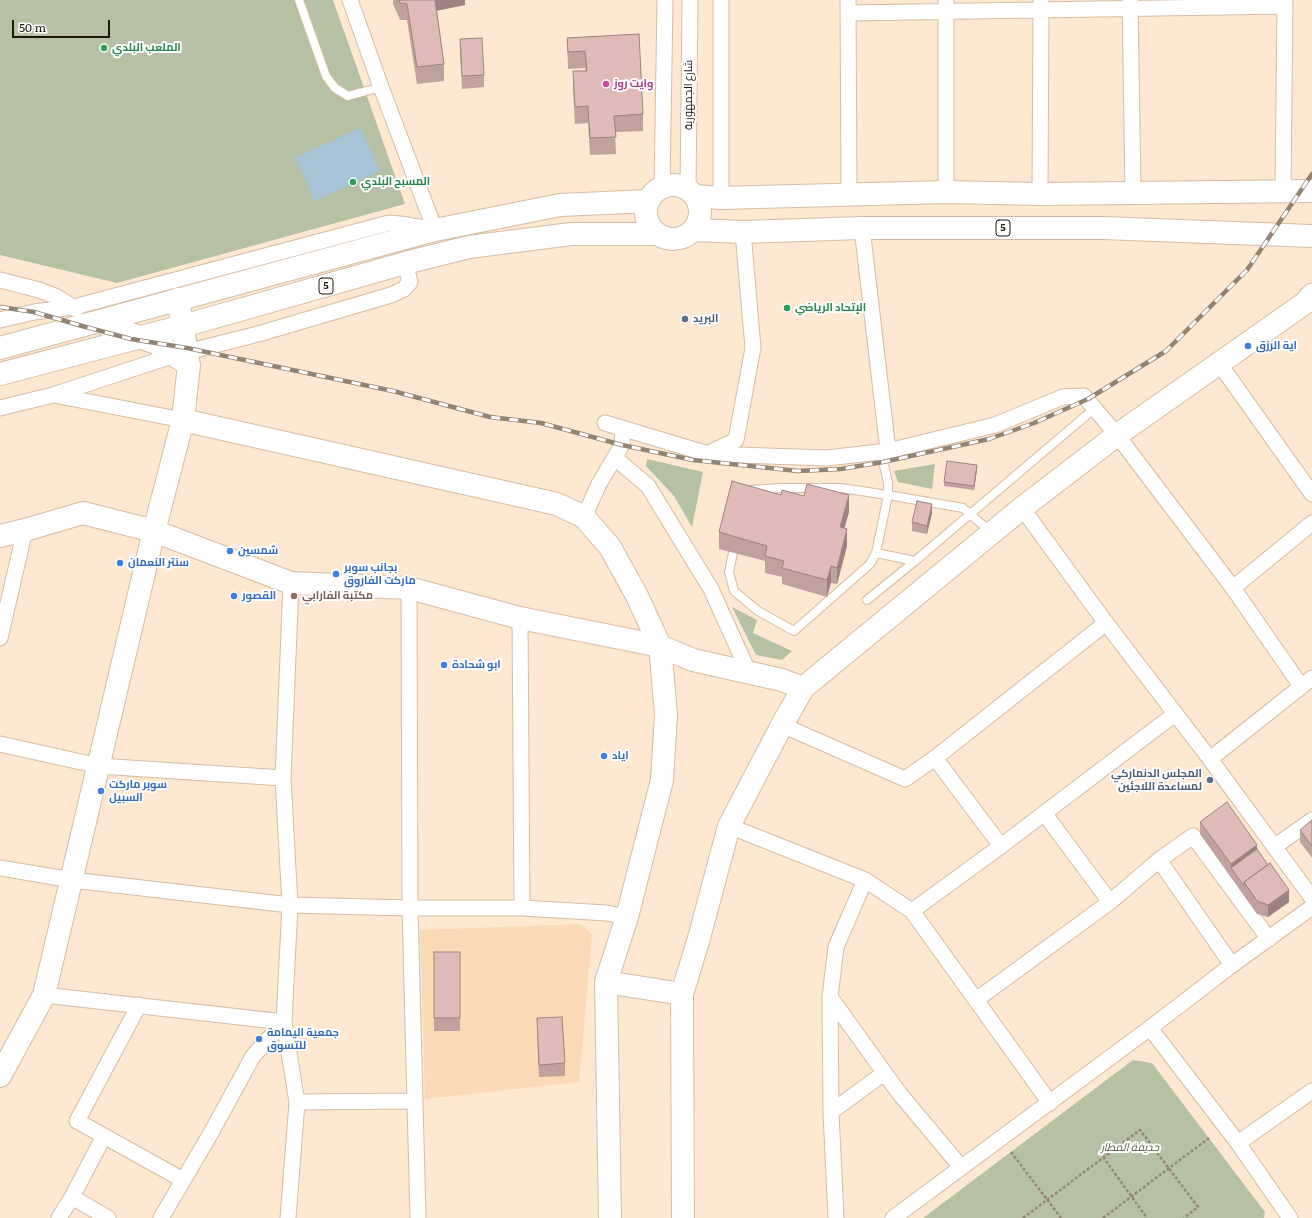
<!DOCTYPE html>
<meta charset="utf-8">
<style>
body{margin:0}
#map{position:relative;width:1312px;height:1218px;overflow:hidden;background:#fee8d1;font-family:Literata,serif}
canvas{display:block}
.scale{position:absolute;left:12px;top:20px;width:98px;height:18px;box-sizing:border-box;border:2px solid #1f160b;border-top:0;padding-left:5px;font-size:12px;line-height:14px;white-space:nowrap;color:#1f160b;-webkit-text-stroke:3px #fff;paint-order:stroke}
</style>
<div id="map">
<canvas width="1312" height="1218"></canvas>
<div class="scale">50 m</div>
</div>
<script>
const g = document.querySelector('canvas').getContext('2d');
g.lineJoin = 'round';
function paint(path, color) { g.fillStyle = color; g.fill(path, 'evenodd'); }
const toPath = rows => new Path2D(rows.map(r => 'M' + r).join(''));
function trace(path, color, width, dash) { g.strokeStyle = color; g.lineWidth = width; g.lineCap = dash ? 'butt' : 'round'; g.setLineDash(dash || []); g.stroke(path); }
function label(font, color, halo, rows, align = 'center') {
  g.font = font + ' Literata,Cairo,serif'; g.lineWidth = 4; g.setLineDash([]); g.textBaseline = 'middle'; g.strokeStyle = halo; g.fillStyle = color; for (const [text, x, y, turn = 0] of rows) {
    g.save(); g.translate(x, y); g.rotate((+turn || 0) * Math.PI / 180); g.textAlign = isNaN(turn) ? turn : align; if (halo) g.strokeText(text, 0, 0); g.fillText(text, 0, 0); g.restore();
  }
}
paint(toPath([
 [581,924,592,935,579,1082,425,1099,420,930]
]), '#fad9b6');
paint(toPath([
 [0,0,333,0,405,204,117,283,0,255],
 [647,459,703,472,692,527,674,496,646,466],
 [935,464,932,489,898,482,894,471],
 [732,607,757,620,753,633,792,651,782,660,756,655],
 [1133,1060,1152,1063,1265,1212,1264,1218,923,1218]
]), '#b5c0a4');
paint(toPath([
 [360,128,380,171,315,201,295,158]
]), '#a9c4d8');
const lane = toPath([
 [299,0,326,76,335,88,348,96,381,87],
 [751,490,781,488,841,488,888,495,888,483,881,452],
 [733,553,729,572,734,591,758,611,794,631,870,564,876,553,915,561],
 [876,553,888,495,963,508,991,532],
 [867,600,915,561,1095,408]
]);
const street = toPath([
 [350,0,381,87,435,230],
 [848,0,849,195],
 [946,0,946,192],
 [1130,0,1133,193],
 [848,13,1285,6],
 [662,188,665,0],
 [688,190,690,0],
 [1283,192,1285,0],
 [1040,194,1041,0],
 [721,198,721,0],
 [862,228,888,451],
 [0,280,39,290,55,296,76,309],
 [0,320,34,312,74,307,389,223,400,224,430,229],
 [1219,363,1312,494],
 [54,395,183,420],
 [0,408,53,395,175,355,258,334,391,295,404,289,410,282,405,263],
 [605,423,708,454,827,458,888,451,995,425,1063,397,1084,396,1117,435,1233,588,1301,686],
 [709,453,736,440,753,348,743,232],
 [615,458,648,486,711,589,749,673],
 [1022,508,1106,623,1210,759,1312,898],
 [584,517,599,484,622,445,623,429],
 [409,588,410,908,418,1218],
 [1233,588,1312,523],
 [520,618,522,908],
 [0,638,25,530],
 [782,725,905,779,935,758,1106,623],
 [0,744,99,766,283,778],
 [935,758,1001,846],
 [1210,759,1312,678],
 [1044,813,1110,902],
 [729,826,865,880,912,911,1050,1103],
 [1274,847,1312,820],
 [0,868,72,880,290,905,410,908,522,908,607,913,627,917],
 [912,911,1001,846,1175,714],
 [1232,965,1159,860,1193,836,1269,939],
 [44,995,284,1022],
 [830,997,899,1093,961,1167],
 [976,1000,1110,902,1159,860],
 [139,1005,77,1121,183,1180],
 [1150,1028,1238,1143,1290,1218],
 [297,1102,415,1101],
 [831,1112,884,1073],
 [1238,1143,1312,1091],
 [72,1197,104,1136],
 [59,1218,72,1197,108,1218],
 [161,1218,211,1133,253,1056,284,1022],
 [288,1218,297,1102,284,1022,290,905,283,778,291,583],
 [836,1218,831,1112,830,997,836,947,865,880],
 [893,1218,1150,1028,1232,965,1312,907]
]);
const secondary = toPath([
 [98,322,156,343,189,365],
 [183,420,557,504,584,517,610,547,637,596,660,646,666,714,662,780,627,917,606,982,610,1218],
 [0,536,25,530,83,513,154,531,291,583,409,588,520,618,660,646,693,660,782,680,803,688],
 [606,982,682,994],
 [0,1076,44,995,154,531,183,420,189,365,178,299],
 [683,1218,682,994,699,938,729,826,782,725,803,688,1022,508,1117,435,1305,303,1312,295]
]);
const primary = toPath([
 '646 212a27 27 0 1 1 54 0a27 27 0 1 1-54 0Z',
 [695,196,721,198,946,192,1040,194,1312,191],
 [693,230,743,232,862,228,1103,228,1312,236],
 [0,348,435,230,560,205,649,201],
 [0,374,183,326,405,263,469,247,571,234,657,234]
]);
trace(lane, '#d6bca0', 10);
trace(street, '#d6bca0', 17);
trace(secondary, '#d6bca0', 24);
trace(primary, '#d6bca0', 24);
trace(toPath([
 [1011,1152,1061,1218],
 [1103,1157,1147,1218],
 [1023,1218,1140,1130,1198,1207,1184,1218],
 [1103,1218,1209,1138]
]), '#958674', 2.5, [3, 2]);
trace(lane, '#fff', 8);
trace(street, '#fff', 15);
trace(secondary, '#fff', 22);
trace(primary, '#fff', 22);
const rail = toPath([
 [0,307,34,312,82,326,131,339,187,348,393,391,490,417,541,423,622,445,693,460,798,471,841,469,883,462,989,439,1034,423,1088,399,1166,351,1247,270,1312,174]
]);
trace(rail, '#938372', 4.5);
trace(rail, '#fff', 3, [9]);
paint(toPath([
 [393,0,465,0,465,5,437,11,444,64,444,81,417,84,407,20,400,20,393,4],
 [639,34,643,114,643,131,615,132,616,154,590,155,588,123,575,124,573,88,573,71,586,71,585,68,568,69,567,38],
 [460,39,484,75,484,87,462,89,460,52],
 [977,469,974,490,944,486,944,482],
 [849,512,844,528,847,546,837,584,831,583,827,597,782,584,782,577,765,573,765,561,719,549,719,532],
 [932,513,927,534,912,531,912,522],
 [1312,820,1312,858,1300,842,1300,830],
 [1200,822,1257,849,1289,902,1268,917,1257,914,1200,834],
 [434,952,460,952,460,1031,434,1031],
 [537,1018,565,1063,565,1076,539,1077,537,1031]
]), '#c0a19e');
paint(toPath([
 [434,0,465,0,465,5,434,11],
 [977,465,977,469,974,490,974,486],
 [849,495,849,512,840,544,840,527],
 [932,504,932,513,927,534,927,526],
 [847,529,847,546,837,584,837,568],
 [831,566,831,583,827,597,827,580],
 [1257,845,1257,857,1231,868,1231,864],
 [1289,890,1289,902,1268,917,1268,905]
]), '#9c8381');
const building = toPath([
 [399,0,435,0,444,64,417,67,407,4,400,3,399,0],
 [639,34,643,114,614,116,616,137,590,138,588,106,575,107,573,71,587,71,585,51,568,52,567,38,639,34],
 [482,38,484,75,462,76,460,39,482,38],
 [947,461,977,465,974,486,944,482,947,461],
 [732,481,781,495,782,490,804,496,807,484,849,495,840,527,847,529,837,568,831,566,827,580,782,568,784,561,765,556,767,546,719,532,732,481],
 [917,501,932,504,927,526,912,522,917,501],
 [1227,802,1257,845,1231,864,1200,822,1227,802],
 [1312,820,1312,846,1300,830,1312,820],
 [1257,849,1268,865,1244,882,1244,886,1231,868,1257,849],
 [1270,863,1289,890,1268,905,1257,901,1244,882,1270,863],
 [434,952,460,952,460,1018,434,1018,434,952],
 [562,1017,565,1063,539,1065,537,1018,562,1017]
]);
paint(building, '#dfbbb8');
trace(building, '#9c8381', 1);
for (const [x, y, r, color] of [
 [104,48,4,"#2e9e5b"],
 [606,84,4,"#d1479c"],
 [353,182,4,"#2e9e5b"],
 [787,308,4,"#2e9e5b"],
 [685,319,4,"#5c6f8a"],
 [1248,346,4,"#3f7fe0"],
 [230,551,4,"#3f7fe0"],
 [120,563,4,"#3f7fe0"],
 [336,574,4,"#3f7fe0"],
 [234,596,4,"#3f7fe0"],
 [294,596,4,"#8d6e63"],
 [444,665,4,"#3f7fe0"],
 [604,756,4,"#3f7fe0"],
 [1210,780,4,"#5c6f8a"],
 [101,791,4,"#3f7fe0"],
 [259,1039,4,"#3f7fe0"]
]) { const dot = new Path2D(); dot.arc(x, y, r, 0, 2 * Math.PI); g.fillStyle = color; g.fill(dot); trace(dot, '#fff', 1.5); }
for (const [x, y, w] of [
 [1003,228,14],
 [326,286,14]
]) { const box = new Path2D(); box.roundRect(x - w / 2, y - 8, w, 16, 3); g.fillStyle = '#fff'; g.fill(box); trace(box, '#1f160b', 1); }
label('bold 10px', '#1f160b', null, [
 ["5",1003,228],
 ["5",326,286]
]);
label('bold 11px', '#27864d', '#fff', [
 ["الملعب البلدي",112,48],
 ["المسبح البلدي",361,182],
 ["الإتحاد الرياضي",795,308]
], 'left');
label('bold 11px', '#b23c85', '#fff', [
 ["وايت روز",614,84]
], 'left');
label('11px', '#1f160b', '#fff', [
 ["شارع الجمهورية",689,95,-90]
]);
label('bold 11px', '#4e5e75', '#fff', [
 ["البريد",693,319],
 ["المجلس الدنماركي",1202,774,"right"],
 ["لمساعدة اللاجئين",1202,787,"right"]
], 'left');
label('bold 11px', '#366cbe', '#fff', [
 ["اية الرزق",1256,346],
 ["شمسين",238,551],
 ["سنتر النعمان",128,563],
 ["بجانب سوبر",344,568],
 ["ماركت الفاروق",344,581],
 ["القصور",242,596],
 ["ابو شحادة",452,665],
 ["اياد",612,756],
 ["سوبر ماركت",109,785],
 ["السبيل",109,798],
 ["جمعية اليمامة",267,1033],
 ["للتسوق",267,1046]
], 'left');
label('bold 11px', '#785e54', '#fff', [
 ["مكتبة الفارابي",302,596]
], 'left');
label('italic 11px', '#4f5e31', '#fff', [
 ["حديفة المطار",1130,1148]
]);
</script>
